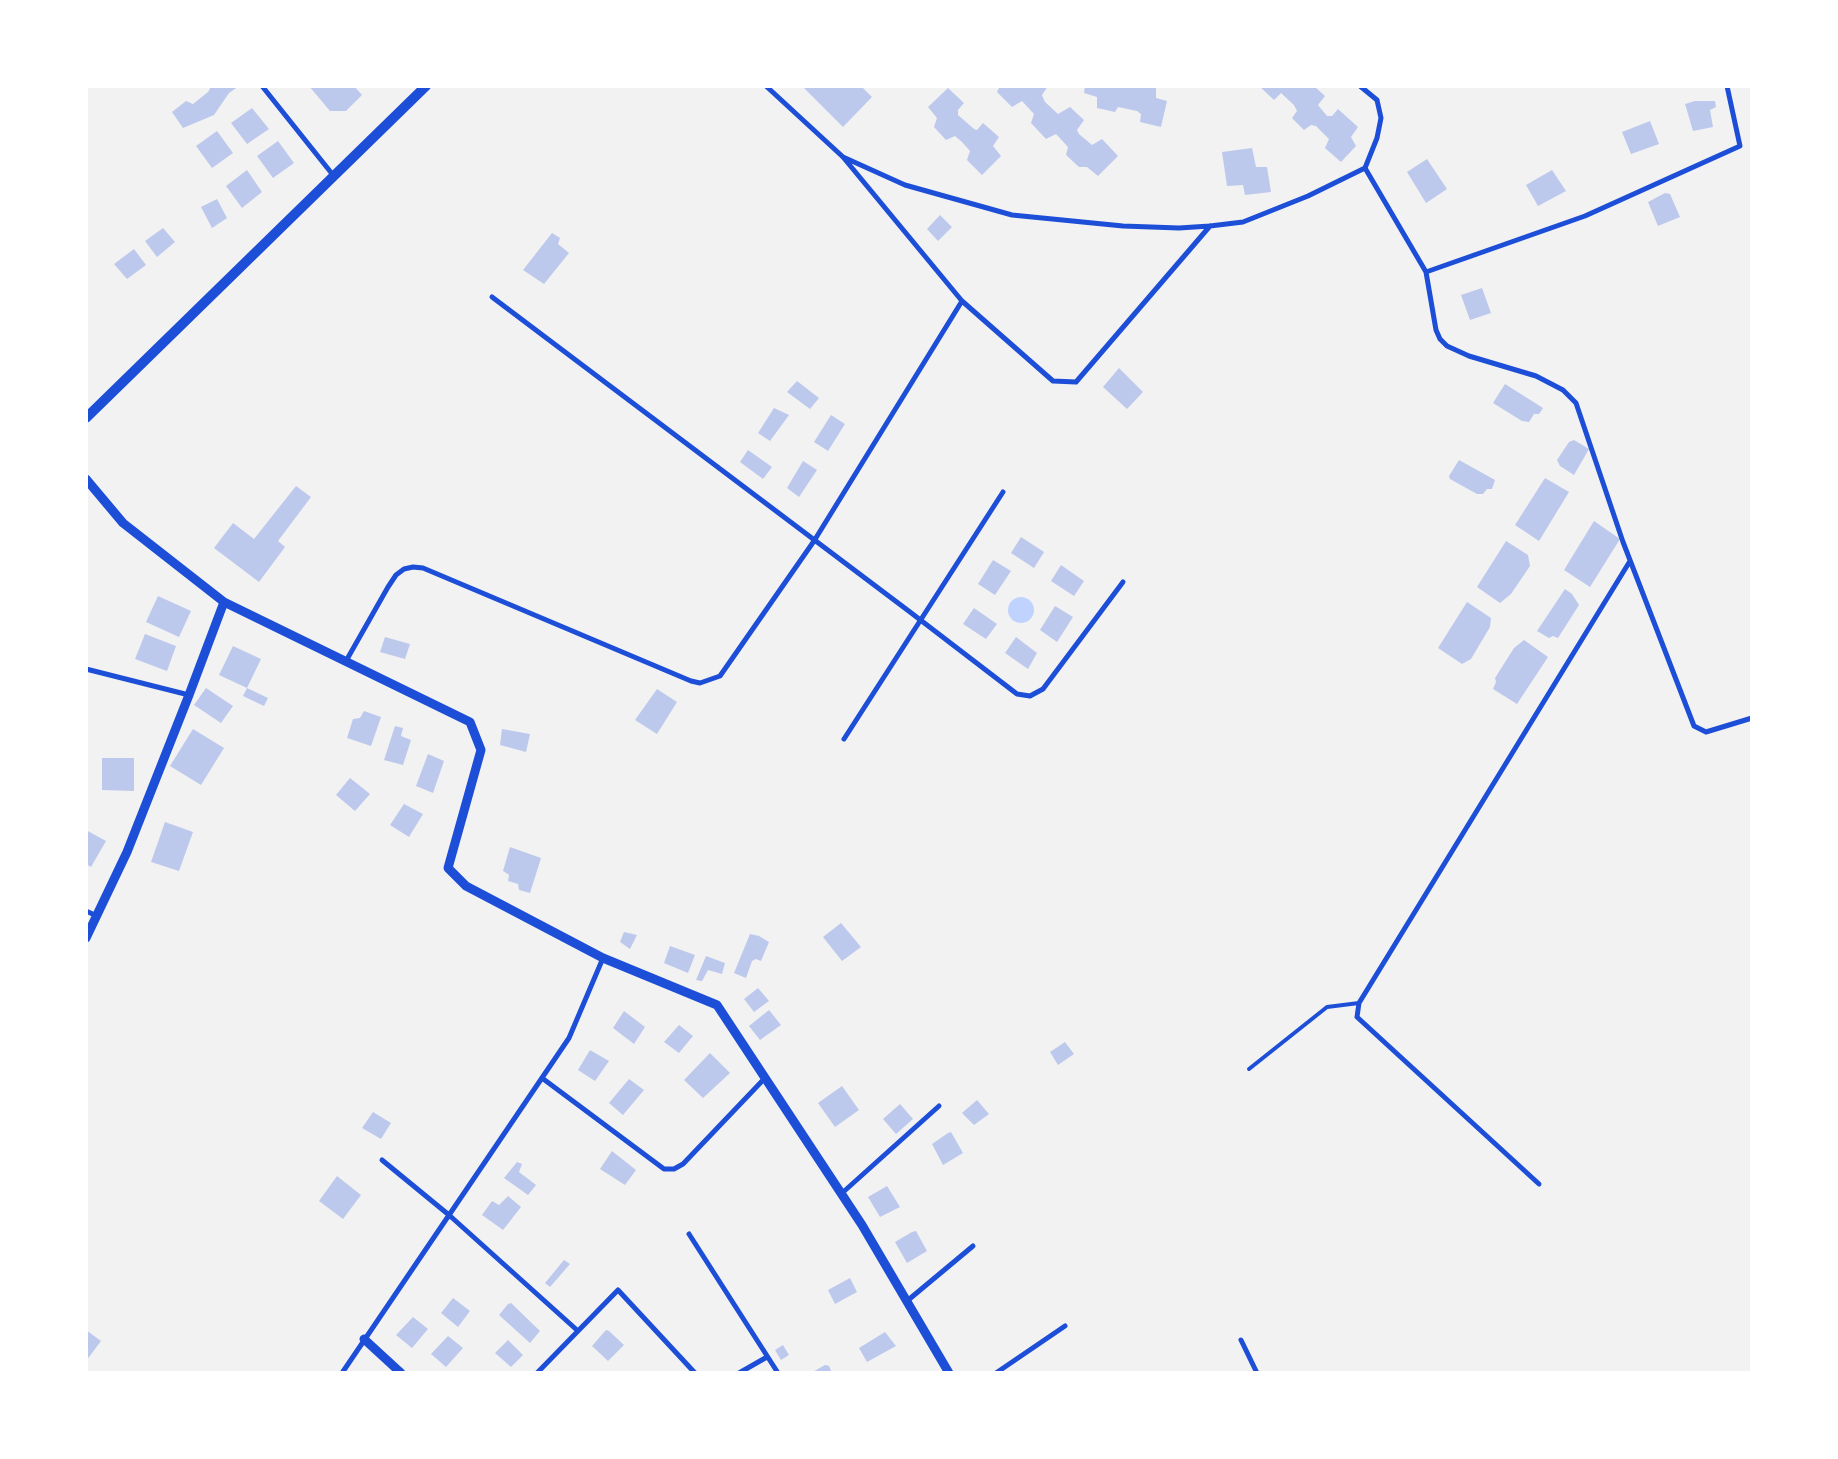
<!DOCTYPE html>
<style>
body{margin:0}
#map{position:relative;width:1838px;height:1459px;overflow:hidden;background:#f2f2f2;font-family:"Public Sans",sans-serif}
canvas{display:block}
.frame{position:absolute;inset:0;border:88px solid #fff;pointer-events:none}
</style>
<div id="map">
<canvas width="1838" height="1459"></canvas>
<div class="frame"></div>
</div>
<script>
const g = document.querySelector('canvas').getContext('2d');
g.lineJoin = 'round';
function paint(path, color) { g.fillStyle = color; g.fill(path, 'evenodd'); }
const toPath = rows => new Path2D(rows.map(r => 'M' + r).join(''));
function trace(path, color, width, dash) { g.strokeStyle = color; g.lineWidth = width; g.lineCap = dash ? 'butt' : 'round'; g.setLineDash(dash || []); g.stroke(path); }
paint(toPath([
 '1008 610a13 13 0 1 1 26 0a13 13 0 1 1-26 0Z'
]), '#bfd3fe');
paint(toPath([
 [209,86,239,86,229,93,214,115,183,128,172,112,186,101,193,104,208,92,210,89],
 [309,86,354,86,362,95,346,111,330,111],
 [802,86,861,86,872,97,843,127],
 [1000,86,1048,86,1042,95,1045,102,1058,114,1070,107,1084,120,1077,130,1079,134,1092,145,1102,139,1118,156,1098,176,1087,167,1079,167,1066,155,1068,147,1056,134,1046,139,1031,123,1034,114,1022,101,1012,107,997,92],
 [1085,86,1123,86,1131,88,1132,86,1156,86,1156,98,1167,101,1161,127,1140,122,1141,114,1137,111,1118,107,1115,112,1097,108,1097,97,1084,93],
 [1259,86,1314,86,1325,96,1318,105,1327,116,1332,116,1338,109,1358,127,1351,137,1356,146,1341,162,1325,148,1329,139,1316,126,1311,125,1304,130,1292,118,1297,111,1294,105,1281,93,1274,100],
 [948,88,964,103,958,110,958,115,974,129,977,130,983,123,999,137,993,146,1001,156,982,175,967,160,970,151,962,142,955,136,946,140,934,127,937,118,928,107],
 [1695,101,1715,101,1716,107,1710,110,1713,127,1693,131,1685,104],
 [252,108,269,129,247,144,231,123],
 [1650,121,1659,144,1631,154,1622,132],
 [217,131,233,153,212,168,196,146],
 [278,141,294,163,273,178,257,156],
 [1252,148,1256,167,1267,167,1271,192,1245,195,1243,185,1227,186,1222,152],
 [1427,159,1447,189,1426,203,1407,172],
 [247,170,262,192,242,208,226,186],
 [1552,170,1566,191,1538,206,1526,185],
 [1665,193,1670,194,1680,217,1658,226,1648,202],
 [217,199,227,218,212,228,201,207],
 [940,215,952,227,938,241,927,229],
 [163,228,175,242,157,257,145,241],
 [552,233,560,238,558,244,569,253,544,284,523,270],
 [134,249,146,265,127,279,114,264],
 [1482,288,1491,313,1470,320,1461,295],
 [1119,368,1143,392,1127,409,1103,387],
 [797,381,819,398,810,409,787,392],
 [1505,384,1543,408,1539,414,1534,414,1529,422,1522,421,1493,403],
 [774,408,789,415,770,441,758,433],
 [831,415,845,424,828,451,814,442],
 [1574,440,1589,449,1574,475,1560,466,1557,460,1569,442],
 [748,450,772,467,763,479,740,462],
 [1459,460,1495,480,1492,489,1487,489,1483,494,1477,494,1450,479,1449,476],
 [803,461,817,470,799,497,787,488],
 [1545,478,1569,492,1539,541,1515,525],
 [296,486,311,497,278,541,285,547,259,582,214,548,233,523,254,539],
 [1594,521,1620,539,1590,587,1564,570],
 [1021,537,1044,552,1034,568,1011,553],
 [1506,541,1528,555,1530,566,1511,594,1500,603,1477,587],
 [993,560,1011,571,995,595,978,584],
 [1061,565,1084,581,1074,596,1051,581],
 [1565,589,1572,594,1579,605,1558,638,1553,636,1549,638,1537,631],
 [158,596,191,611,179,637,146,622],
 [1467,602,1491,618,1490,627,1471,659,1462,664,1438,648],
 [1055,606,1073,617,1057,642,1040,630],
 [974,608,997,624,986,639,963,624],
 [145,634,176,646,167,671,135,659],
 [385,637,410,644,405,659,380,652],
 [1016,637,1037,653,1028,669,1005,653],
 [1524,640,1548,657,1517,704,1493,689,1496,682,1495,678,1514,648],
 [233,646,261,659,247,688,219,675],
 [206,688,233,706,221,723,194,705],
 [247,688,268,698,264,706,243,696],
 [657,689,677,702,657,734,635,720],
 [364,711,381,717,371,746,347,738,353,719,360,718],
 [395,726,403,728,401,736,411,740,403,765,384,760],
 [193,729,224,748,201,785,170,766],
 [502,729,530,734,526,752,500,745],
 [428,754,444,761,433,793,416,786],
 [102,758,134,758,134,791,102,790],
 [350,778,370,794,355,811,336,795],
 [404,804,423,814,409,837,390,825],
 [165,822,193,832,179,871,151,862],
 [86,830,106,841,91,867,86,864],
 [510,847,541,858,530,893,519,890,518,884,508,881,509,875,503,871],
 [841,923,861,947,842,961,823,937],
 [624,932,637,935,630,949,620,942],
 [750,934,759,936,769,942,761,961,756,959,752,961,746,978,734,973],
 [670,946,695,955,688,973,664,963],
 [706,956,725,963,722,974,708,970,702,981,696,980],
 [758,988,769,1001,754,1012,744,999],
 [769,1010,781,1025,760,1040,749,1026],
 [624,1011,645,1027,634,1044,613,1028],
 [679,1025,693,1036,679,1053,664,1042],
 [1065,1042,1074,1054,1058,1065,1050,1052],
 [590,1050,609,1061,595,1081,578,1070],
 [710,1053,730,1073,703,1098,684,1080],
 [629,1079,644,1090,623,1115,609,1103],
 [842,1086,859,1110,835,1127,818,1103],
 [977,1100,989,1114,974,1125,962,1113],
 [900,1104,913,1119,896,1134,883,1119],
 [373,1112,391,1123,381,1139,362,1128],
 [951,1132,963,1153,943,1165,932,1144,948,1133],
 [612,1151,636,1170,625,1185,600,1169],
 [517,1162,522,1164,519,1172,536,1185,528,1195,504,1178],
 [337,1176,361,1195,343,1219,319,1201],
 [887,1186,900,1207,880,1217,868,1197],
 [508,1196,521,1207,503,1230,482,1215,492,1201,499,1205],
 [916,1231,927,1251,907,1263,895,1242,912,1232],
 [564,1260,570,1264,550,1287,545,1283],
 [850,1278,857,1292,835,1304,828,1290],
 [453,1298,470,1311,458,1327,441,1313],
 [511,1303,540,1331,530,1343,499,1315,508,1304],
 [413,1317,428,1329,412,1348,396,1335],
 [86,1330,101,1341,86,1361],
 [606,1330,609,1331,624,1345,608,1361,592,1346],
 [885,1332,896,1346,867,1362,859,1348],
 [448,1336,463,1348,446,1367,431,1354],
 [508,1340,523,1355,511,1367,495,1353],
 [783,1345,789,1355,781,1360,775,1350],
 [825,1365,829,1366,832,1373,811,1373]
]), '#bdc9ec');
trace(toPath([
 [1249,1069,1327,1007,1359,1003]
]), '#1d4ed8', 4);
trace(toPath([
 [262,86,333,175],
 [766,86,843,157,962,301,1053,381,1076,382,1210,226],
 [1360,86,1377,100,1381,118,1377,138,1365,168],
 [843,157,905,185,1012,215,1123,226,1179,228,1210,226,1243,222,1308,196,1365,168,1426,272,1436,330,1440,339,1447,346,1469,356,1536,376,1563,390,1576,403,1623,542,1694,726,1706,732,1752,718],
 [1426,272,1585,216,1740,146,1727,86],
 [492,297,910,612,1017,694,1030,696,1043,689,1123,582],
 [346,661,388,587,396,575,404,569,413,567,423,568,691,681,700,683,720,676,814,541,962,301],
 [86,669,189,695],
 [844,739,1003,492],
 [86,911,97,916],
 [542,1078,664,1169,674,1169,683,1164,765,1078],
 [382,1160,449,1215,578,1331],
 [1539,1184,1357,1017,1359,1003,1630,561],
 [841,1194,939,1106],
 [689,1234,778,1373],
 [907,1301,973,1246],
 [1241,1340,1257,1373],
 [342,1373,569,1038,603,958],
 [537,1373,618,1290,695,1373],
 [739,1373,767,1357],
 [996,1373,1065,1326]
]), '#1d4ed8', 5);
trace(toPath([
 [86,479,123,523,224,602,470,722,481,750,448,868,466,886,603,958,717,1005,862,1225,949,1373],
 [86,938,127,852,189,695,224,602],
 [364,1339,401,1373]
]), '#1d4ed8', 9);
trace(toPath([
 [86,418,426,86]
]), '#1d4ed8', 10);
</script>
